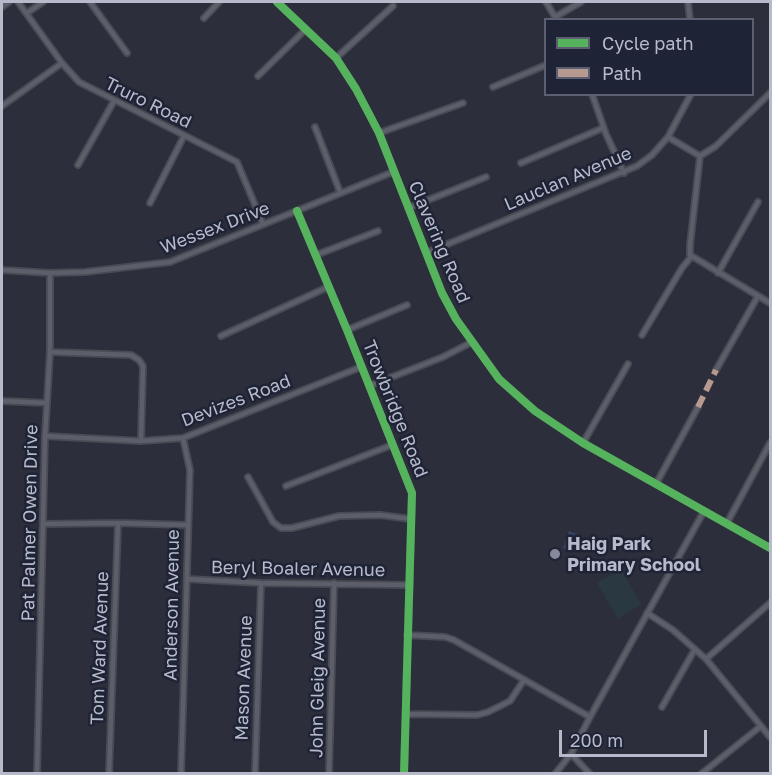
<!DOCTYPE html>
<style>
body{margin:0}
#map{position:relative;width:772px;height:775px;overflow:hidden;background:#2c2f3b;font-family:"Golos Text",sans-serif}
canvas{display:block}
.frame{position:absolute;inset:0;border:3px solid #b7bacb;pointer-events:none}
.legend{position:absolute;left:544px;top:18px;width:210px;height:78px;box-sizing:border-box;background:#1f2336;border:2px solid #5c5f72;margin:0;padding:8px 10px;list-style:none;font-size:18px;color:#b7bacb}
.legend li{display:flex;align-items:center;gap:12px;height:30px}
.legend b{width:30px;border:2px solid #5c5f72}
.scale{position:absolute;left:559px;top:730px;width:148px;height:27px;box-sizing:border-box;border:3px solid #b7bacb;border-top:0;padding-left:8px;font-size:18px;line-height:21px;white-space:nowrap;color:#b7bacb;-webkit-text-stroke:4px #1f2336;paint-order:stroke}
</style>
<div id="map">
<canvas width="772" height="775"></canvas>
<div class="frame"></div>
<ul class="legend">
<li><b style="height:8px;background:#56b35d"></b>Cycle path</li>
<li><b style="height:8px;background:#b69a8f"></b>Path</li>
</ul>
<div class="scale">200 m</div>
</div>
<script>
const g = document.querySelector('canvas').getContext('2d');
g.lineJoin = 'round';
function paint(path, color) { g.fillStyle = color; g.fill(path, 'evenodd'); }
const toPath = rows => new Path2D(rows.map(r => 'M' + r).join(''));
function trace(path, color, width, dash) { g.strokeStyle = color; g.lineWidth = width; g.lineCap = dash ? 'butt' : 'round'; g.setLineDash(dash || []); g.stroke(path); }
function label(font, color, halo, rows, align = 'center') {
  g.font = font + ' "Golos Text",sans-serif'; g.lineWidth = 5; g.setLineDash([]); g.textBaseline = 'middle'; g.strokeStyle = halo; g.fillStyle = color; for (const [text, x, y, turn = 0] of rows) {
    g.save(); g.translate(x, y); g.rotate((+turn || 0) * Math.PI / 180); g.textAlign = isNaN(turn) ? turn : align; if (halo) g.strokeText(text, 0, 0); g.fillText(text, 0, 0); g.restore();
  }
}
paint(toPath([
 [621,569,641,604,618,619,597,583]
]), '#293841');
paint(toPath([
 [569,531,577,534,571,551,563,548]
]), '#384064');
const minor = toPath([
 [18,2,62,63,79,82,237,162,263,224],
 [90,2,127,53],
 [277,2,336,58,356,89,379,133,442,293,456,319,499,379,535,411,583,443,770,548],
 [546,2,555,17],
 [688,2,690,20],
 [2,7,9,2],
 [27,13,43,2],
 [555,17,581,2],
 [204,18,219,2],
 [336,58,393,6],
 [258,76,305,30],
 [493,87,546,65],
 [592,94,606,134,624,173],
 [2,106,62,63],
 [315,127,340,192],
 [379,133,463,103],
 [668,137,700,156],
 [700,156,690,245,690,255,770,303],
 [700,156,716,146,770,93],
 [521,163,603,128],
 [78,165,114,101],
 [150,203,184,136],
 [408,208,486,177],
 [297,211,347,330,412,493,404,774],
 [426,253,637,166,652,155,668,137,691,94],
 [316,255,378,231],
 [2,270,50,273,85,272,170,262,393,172],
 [718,273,758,202],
 [347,330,407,305],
 [642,335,682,268,691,257],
 [221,336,328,287],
 [50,352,131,355,139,360,143,366,141,441],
 [716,370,758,296],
 [369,386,443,357,472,342],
 [2,401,47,403],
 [45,436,141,441,183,438,361,367],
 [583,443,628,364],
 [248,477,273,522,281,528,292,528,339,516,380,515,411,519],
 [656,484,698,407],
 [286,486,392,445],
 [727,523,770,443],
 [44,524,118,523,187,525],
 [187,579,261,583,409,585],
 [647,613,673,630,706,659,770,737],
 [407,635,445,637,454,640,590,717],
 [706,659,770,603],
 [662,707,695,649],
 [406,714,477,715,488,712,510,701,524,680],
 [571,754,590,774],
 [37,774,45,436,50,352,50,273],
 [109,774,118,523],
 [181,774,190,470,183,438],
 [255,774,261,583],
 [329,774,334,583],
 [555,774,571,754,590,717,704,511],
 [701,774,761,726]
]);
trace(minor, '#484b54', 8);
trace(minor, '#5c5e69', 4.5);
trace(toPath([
 [698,407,716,370]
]), '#b69a8f', 6, [12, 6]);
trace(toPath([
 [277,2,336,58,356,89,379,133,442,293,456,319,499,379,535,411,583,443,770,548],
 [297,211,347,330,412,493,404,774]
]), '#56b35d', 8);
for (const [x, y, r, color] of [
 [555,554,6,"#868999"]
]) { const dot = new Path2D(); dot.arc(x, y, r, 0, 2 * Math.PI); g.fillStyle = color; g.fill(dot); trace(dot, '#1f2336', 2); }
label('18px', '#b7bacb', '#1f2336', [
 ["Truro Road",148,103,26],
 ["Lauclan Avenue",568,179,-23],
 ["Wessex Drive",215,228,-21],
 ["Clavering Road",439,242,67],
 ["Devizes Road",236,401,-21],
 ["Trowbridge Road",395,409,68],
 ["Pat Palmer Owen Drive",30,523,-89],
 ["Beryl Boaler Avenue",298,569,1],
 ["Anderson Avenue",172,605,-89],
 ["Tom Ward Avenue",100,648,-88],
 ["Mason Avenue",244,678,-88],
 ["John Gleig Avenue",318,678,-89]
]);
label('bold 18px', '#b7bacb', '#1f2336', [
 ["Haig Park",567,544],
 ["Primary School",567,565]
], 'left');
</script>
